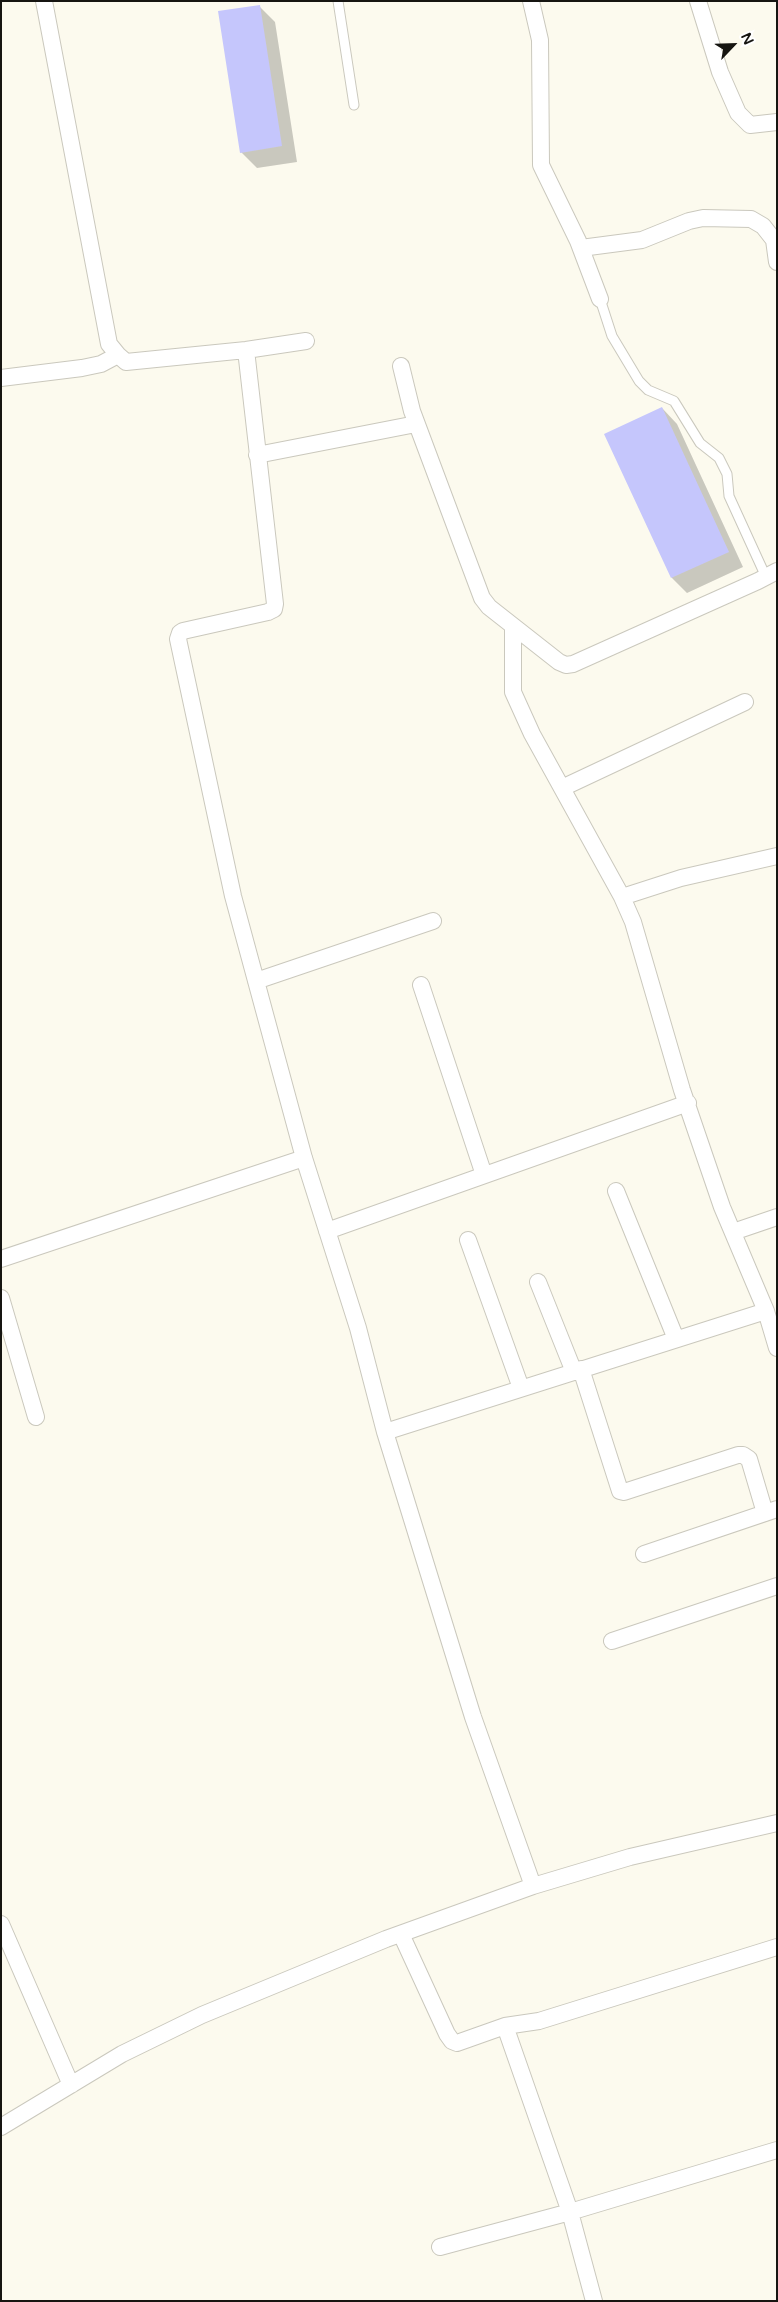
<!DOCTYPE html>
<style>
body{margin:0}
#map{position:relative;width:778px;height:2302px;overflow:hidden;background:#fcfaee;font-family:"Varela Round",sans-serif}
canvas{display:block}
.frame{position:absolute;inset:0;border:2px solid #161511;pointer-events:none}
.north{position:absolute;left:708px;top:20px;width:50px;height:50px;-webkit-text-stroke:4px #fff;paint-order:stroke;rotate:66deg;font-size:14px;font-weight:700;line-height:20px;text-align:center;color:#161511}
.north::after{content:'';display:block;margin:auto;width:18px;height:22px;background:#161511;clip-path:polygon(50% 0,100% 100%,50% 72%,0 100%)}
</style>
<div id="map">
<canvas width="778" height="2302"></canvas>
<div class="frame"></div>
<div class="north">N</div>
</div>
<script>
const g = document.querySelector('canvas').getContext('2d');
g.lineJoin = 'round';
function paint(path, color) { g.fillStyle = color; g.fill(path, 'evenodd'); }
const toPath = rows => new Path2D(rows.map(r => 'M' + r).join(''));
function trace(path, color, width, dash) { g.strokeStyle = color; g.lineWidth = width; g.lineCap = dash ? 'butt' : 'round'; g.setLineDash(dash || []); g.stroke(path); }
paint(toPath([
 [259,6,275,22,297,162,257,168,241,152],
 [662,408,677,424,743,567,687,593,672,578]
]), '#0003');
paint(toPath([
 [260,5,282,146,240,153,218,11],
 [662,407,729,552,671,578,604,434]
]), '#c5c6fc');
const service = toPath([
 [338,1,354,105],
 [600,299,612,336,639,381,648,390,674,401,700,443,719,458,727,474,729,496,766,577]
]);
const minor = toPath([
 [44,1,109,344,118,355,126,362,246,350,306,341],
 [531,1,540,40,541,165,578,241,600,299],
 [698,1,720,72,738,113,750,125,777,122],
 [581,248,642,240,689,221,703,218,751,219,763,226,774,240,777,262],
 [246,350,275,604,274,609,268,612,183,631,180,633,178,639,233,896,304,1158,358,1328,385,1432,473,1717,533,1886],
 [401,366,412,411,482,598,489,607,559,662,566,665,573,664,758,581,777,571],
 [1,378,82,368,101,364,118,355],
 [257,455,416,424],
 [513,626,513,692,532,734,622,897,633,922,682,1090,722,1207,766,1311,777,1348],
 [562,788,745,702],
 [622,897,681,878,777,856],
 [256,981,433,921],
 [421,985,484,1175],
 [616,1191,676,1339],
 [327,1231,688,1103],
 [733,1232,777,1217],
 [468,1240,521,1388],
 [1,1259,304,1158],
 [538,1282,574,1372],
 [1,1298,36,1417],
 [581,1369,620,1491,624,1492,738,1455,743,1455,749,1459,765,1513],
 [385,1432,766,1311],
 [644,1554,777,1509],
 [612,1641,777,1586],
 [1,1924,71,2085],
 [401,1934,447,2034,452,2041,457,2043,505,2026,539,2021,777,1947],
 [505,2026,570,2212,594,2301],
 [1,2127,122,2054,202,2015,386,1939,533,1886,630,1857,777,1823],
 [440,2247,570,2212,777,2150]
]);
trace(service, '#cac8bd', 11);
trace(minor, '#cac8bd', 18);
trace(service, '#fff', 9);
trace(minor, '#fff', 16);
</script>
